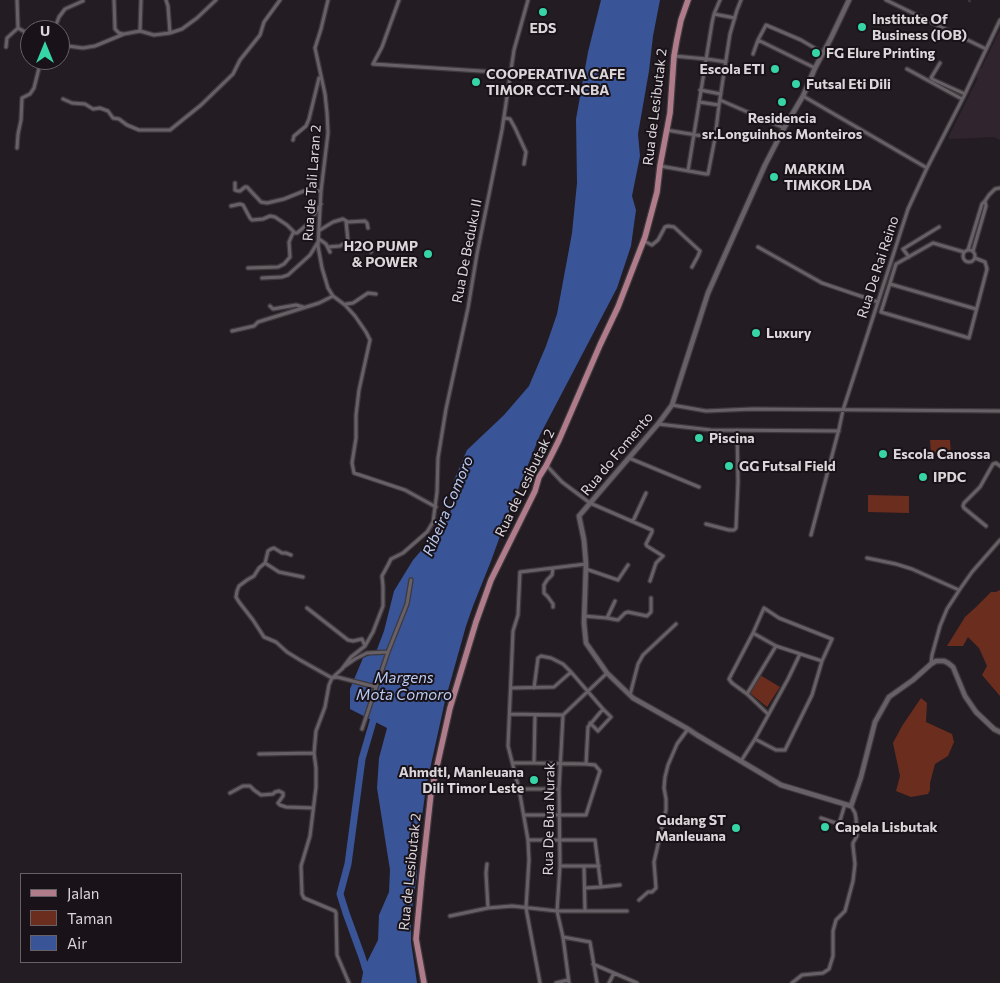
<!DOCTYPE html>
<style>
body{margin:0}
#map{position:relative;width:1000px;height:983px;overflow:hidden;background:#231c22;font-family:Commissioner,sans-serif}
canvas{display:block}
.legend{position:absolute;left:20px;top:873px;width:162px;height:90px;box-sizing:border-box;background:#191319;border:1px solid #676166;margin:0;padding:6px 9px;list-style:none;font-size:15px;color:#dbd6da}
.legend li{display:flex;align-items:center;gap:10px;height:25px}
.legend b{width:25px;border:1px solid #676166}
.north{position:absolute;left:20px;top:20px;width:50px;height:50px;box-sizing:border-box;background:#191319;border:1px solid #676166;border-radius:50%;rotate:0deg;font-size:14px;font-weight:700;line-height:20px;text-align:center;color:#dbd6da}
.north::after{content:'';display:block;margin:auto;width:18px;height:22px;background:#36d4a7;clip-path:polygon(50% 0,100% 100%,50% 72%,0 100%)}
</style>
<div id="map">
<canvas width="1000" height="983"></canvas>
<ul class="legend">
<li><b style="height:6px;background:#b07c8b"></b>Jalan</li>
<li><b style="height:14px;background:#6b2d1e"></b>Taman</li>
<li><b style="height:14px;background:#395497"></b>Air</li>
</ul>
<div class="north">U</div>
</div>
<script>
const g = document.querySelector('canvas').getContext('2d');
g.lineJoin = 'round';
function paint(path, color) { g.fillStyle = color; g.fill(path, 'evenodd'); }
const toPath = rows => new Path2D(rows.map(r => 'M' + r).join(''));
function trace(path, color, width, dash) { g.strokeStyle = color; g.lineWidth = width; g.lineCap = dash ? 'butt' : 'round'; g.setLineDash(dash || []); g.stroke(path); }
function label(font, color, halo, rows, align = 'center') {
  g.font = font + ' Commissioner,sans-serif'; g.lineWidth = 4; g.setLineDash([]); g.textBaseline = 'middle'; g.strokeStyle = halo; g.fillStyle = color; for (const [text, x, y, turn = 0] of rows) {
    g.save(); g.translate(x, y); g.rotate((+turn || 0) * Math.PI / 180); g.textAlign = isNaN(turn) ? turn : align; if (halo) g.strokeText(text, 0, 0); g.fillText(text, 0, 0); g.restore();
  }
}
paint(toPath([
 [1000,30,1000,140,994,137,951,139,948,138,978,78,976,77,979,69,981,69]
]), '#30252e');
paint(toPath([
 [930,440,950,440,951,454,931,453],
 [868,495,909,496,909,513,868,512],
 [1000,590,1000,696,982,675,987,666,979,648,968,637,963,646,947,646,965,617,976,607,991,592,996,592],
 [760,675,780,687,767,707,750,693],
 [921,698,927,703,926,722,952,734,954,742,948,756,935,764,930,783,930,790,928,794,911,797,896,791,900,776,893,743,902,726]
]), '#6b2d1e');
paint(toPath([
 [601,0,660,0,653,36,649,71,638,134,640,156,632,196,636,210,631,246,617,288,540,435,507,517,491,561,473,606,466,626,445,701,426,787,421,824,417,858,417,875,411,916,411,942,417,983,361,983,364,968,378,940,379,915,389,892,390,870,377,788,379,758,387,728,350,709,350,689,363,658,376,652,384,631,394,591,413,560,450,517,454,480,467,450,504,415,529,386,546,346,557,314,572,233,577,183,576,119,588,52]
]), '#395497');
trace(toPath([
 [370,983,362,957,346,913,340,894,348,864,362,759,374,718,377,713]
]), '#395497', 7);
trace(toPath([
 [969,2,970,0]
]), '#3f383e', 3, [3, 1.5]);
const minor = toPath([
 [17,0,18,28,30,35],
 [114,0,115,29,119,33,123,34],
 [166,0,168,6,170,33],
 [328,0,321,29,315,48,325,94,327,113,328,133,321,191,318,246,322,268,328,288,333,296,345,305,355,316,366,332,370,340,359,390,356,415,356,438,352,463,354,473,405,490,436,507],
 [399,0,382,47,373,64,511,73],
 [886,0,986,49],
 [714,14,735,18],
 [54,30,59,17,65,9,83,1],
 [140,31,141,0],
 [60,45,83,48,95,46,124,34,140,31,154,35,170,33,182,29,197,18,216,0],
 [6,47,7,38,18,28],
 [753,54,758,40],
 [674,56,707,59,726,62],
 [940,63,931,78,934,80,965,94],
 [815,68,758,40,766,25,801,40,823,53],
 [907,69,962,99],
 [700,90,721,94],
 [803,96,927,168],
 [63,99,72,103,85,104,93,109,100,108,108,111,113,118,119,119,127,125,139,130,170,130,201,105,233,74,240,60,260,35,264,22,280,0],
 [720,100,784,128],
 [699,102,719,105],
 [504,118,510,119,515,128,526,152,524,164],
 [666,130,715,138],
 [293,140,294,136,306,126,309,119,319,78],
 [17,148,18,134,21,120,22,98,30,94,34,88,41,60],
 [660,166,706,174,708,174,715,138,719,105,730,34,737,10,741,0],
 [688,171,712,23,714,14,720,0],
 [235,183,235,190,238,191,240,191,245,187,247,187,261,202,267,203,284,199,304,191,321,191],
 [985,201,989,195,995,189,1000,188],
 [231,206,240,204,243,205,250,218,252,220,263,219,270,216,275,217,287,225,294,232,293,233,297,233,309,223,321,204],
 [320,230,333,222,343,219,348,222,365,221,367,223,368,228],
 [319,239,326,244,330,252],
 [348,241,356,246,364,246,370,250,371,252],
 [644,241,652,245,658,240,665,227,668,226,674,227,700,251,698,256,692,267],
 [328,247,340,246,348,241,346,221],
 [758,247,822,283,878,302],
 '963 256a6 6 0 1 1 12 0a6 6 0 1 1-12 0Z',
 [968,250,982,204,985,201,986,206,973,251],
 [964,252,933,243,896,264,881,312,969,338,987,269,985,262,975,258],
 [909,257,903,249,939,227],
 [248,268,278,267,284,264,290,257,289,242,293,233],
 [262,278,282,277,288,275,310,255,318,242],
 [890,284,976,309],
 [346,304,353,303,368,293,376,294],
 [270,306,273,309,296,305,303,307],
 [232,331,254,326,258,322,319,303,333,296],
 [672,405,706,411,753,409,1000,411],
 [658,424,711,430,839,431],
 [629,458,699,487],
 [547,466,562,482,590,503,652,530,652,532,646,544,647,546,663,556,656,563,650,581],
 [632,521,634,519,646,493],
 [706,524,729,530,734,530,736,528,738,482,737,430],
 [986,526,964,508,963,506,964,503,980,487,993,464,996,463,1000,466],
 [811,535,839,429,843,410,908,209,927,168,964,96,1000,20],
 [867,558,896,564,912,569,959,590],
 [265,563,268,551,271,549,274,548,282,553,286,553,291,555],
 [553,568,552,575,547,580,544,585,544,593,548,597,553,604,553,607],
 [586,569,618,580,628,565],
 [303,577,279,572,265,563,259,568,254,576,247,580,239,586,237,591,236,597,239,602,253,620,264,637,276,642,287,652,300,660,332,678,337,677,376,687],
 [307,608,348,640,353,641,362,639,365,646],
 [584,616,607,618,615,601],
 [607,618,618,620,625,613,628,612,647,616,651,612,651,598],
 [753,633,764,608,779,618,832,639,822,661],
 [931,664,932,655,940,626,947,609,960,589,972,572,1000,540],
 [345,666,355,659,367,653,388,652],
 [511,688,554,687,571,672,603,709,588,727,586,764,534,763,513,763],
 [534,688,538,658,541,656,551,658,563,664,571,672],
 [747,694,776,646],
 [630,695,638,664,643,655,676,624],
 [510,714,563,715],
 [590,723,598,731,611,717,603,709],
 [362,729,388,652,407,604,411,580],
 [755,739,776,750,785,750,812,695,822,661,776,646,753,633,729,679,732,683,747,694,768,714],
 [259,754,314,753],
 [741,761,755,739,788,679,800,654],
 [534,763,535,715],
 [519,789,559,789],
 [230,793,243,786,250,786,254,790,261,795,273,794,275,792,279,791,283,793,283,796,278,803,280,805,286,807,313,808],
 [524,815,586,815,600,771,595,765,586,764],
 [821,818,839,824,845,804],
 [528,840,595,840,601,887,585,888],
 [487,864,486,873,488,908],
 [560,866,599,866],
 [601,887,620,885],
 [639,900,648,892,652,892,656,888,654,862,666,810,666,799,664,788,665,777,668,765,677,744,688,729],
 [585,911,627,911],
 [450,916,488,908,512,906,557,911,585,911,584,866],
 [563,937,590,942,597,983],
 [593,964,637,983],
 [349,983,337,955,336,913,335,911,304,898,302,894,301,866,310,836,316,787,316,768,314,753,316,731,325,707,329,685,332,678,342,669,351,657,365,646,373,632,383,606,383,586,382,576,388,565,391,559,403,553,427,532,433,522,437,492,438,458,446,409,468,308,477,254,502,130,514,50,528,0],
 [540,983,526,908,529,860,528,840,519,789,508,746,513,631,518,615,520,572,586,564],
 [556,983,568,980],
 [569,983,563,937,557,911,560,866,559,789,563,715,607,673],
 [609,983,614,973],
 [792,983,802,975,823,973,829,969,833,956,833,931,836,920,845,911,853,881,855,864,853,846,853,843,857,836,856,818,855,813,851,806]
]);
const tertiary = toPath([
 [849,0,830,40,815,68,803,96,784,128,765,165,708,293,672,405,658,424,579,516,584,540,586,564,584,623,586,643,607,673,633,698,688,729,697,735,781,785,851,806,861,777,875,722,889,697,913,680,931,664,936,661,944,661,948,663,953,667,965,696,976,712,994,729,1000,732]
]);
const primary = toPath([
 [424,983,416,939,422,875,431,793,450,708,476,622,491,580,535,491,539,477,546,466,559,440,600,345,618,307,645,237,657,192,660,166,670,113,674,56,677,39,681,20,688,0]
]);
trace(minor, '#3e393d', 5.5);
trace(tertiary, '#3e393d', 7);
trace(primary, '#3e393d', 8);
trace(minor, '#676066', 3);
trace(tertiary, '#676066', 4.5);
trace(primary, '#b07c8b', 5.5);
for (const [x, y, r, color] of [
 [543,12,5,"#36d4a7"],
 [862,27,5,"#36d4a7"],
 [816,53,5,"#36d4a7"],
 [775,69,5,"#36d4a7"],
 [476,82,5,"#36d4a7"],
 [796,84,5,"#36d4a7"],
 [782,102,5,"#36d4a7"],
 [774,177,5,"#36d4a7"],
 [428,254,5,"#36d4a7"],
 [756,333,5,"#36d4a7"],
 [699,438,5,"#36d4a7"],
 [883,454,5,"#36d4a7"],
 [729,466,5,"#36d4a7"],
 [923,477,5,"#36d4a7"],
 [534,780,5,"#36d4a7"],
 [825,827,5,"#36d4a7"],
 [736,828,5,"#36d4a7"]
]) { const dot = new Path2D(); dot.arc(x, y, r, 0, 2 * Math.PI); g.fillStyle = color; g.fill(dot); trace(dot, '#191319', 2); }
label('bold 14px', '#dbd6da', '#191319', [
 ["Institute Of",872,19],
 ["Business (IOB)",872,35],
 ["EDS",543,28,"center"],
 ["FG Elure Printing",826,53],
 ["Escola ETI",765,69,"right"],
 ["COOPERATIVA CAFE",486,74],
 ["TIMOR CCT-NCBA",486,90],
 ["Futsal Eti Dili",806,84],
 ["Residencia",782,118,"center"],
 ["sr.Longuinhos Monteiros",782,134,"center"],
 ["MARKIM",784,169],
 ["TIMKOR LDA",784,185],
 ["H2O PUMP",418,246,"right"],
 ["& POWER",418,262,"right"],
 ["Luxury",766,333],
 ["Piscina",709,438],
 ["Escola Canossa",893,454],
 ["GG Futsal Field",739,466],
 ["IPDC",933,477],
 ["Ahmdtl, Manleuana",524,772,"right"],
 ["Dili Timor Leste",524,788,"right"],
 ["Gudang ST",726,820,"right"],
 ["Manleuana",726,836,"right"],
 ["Capela Lisbutak",835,827]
], 'left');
label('14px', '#dbd6da', '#191319', [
 ["Rua de Lesibutak 2",655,107,-83],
 ["Rua de Tali Laran 2",312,183,-86],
 ["Rua De Beduku II",467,251,-79],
 ["Rua De Rai Reino",878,267,-72],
 ["Rua do Fomento",617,454,-50],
 ["Rua de Lesibutak 2",525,483,-64],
 ["Rua De Bua Nurak",549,819,-89],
 ["Rua de Lesibutak 2",410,872,-84]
]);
label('italic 15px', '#b9cbf2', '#191319', [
 ["Ribeira Comoro",448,506,-67],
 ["Margens",404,678],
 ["Mota Comoro",404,695]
]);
</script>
